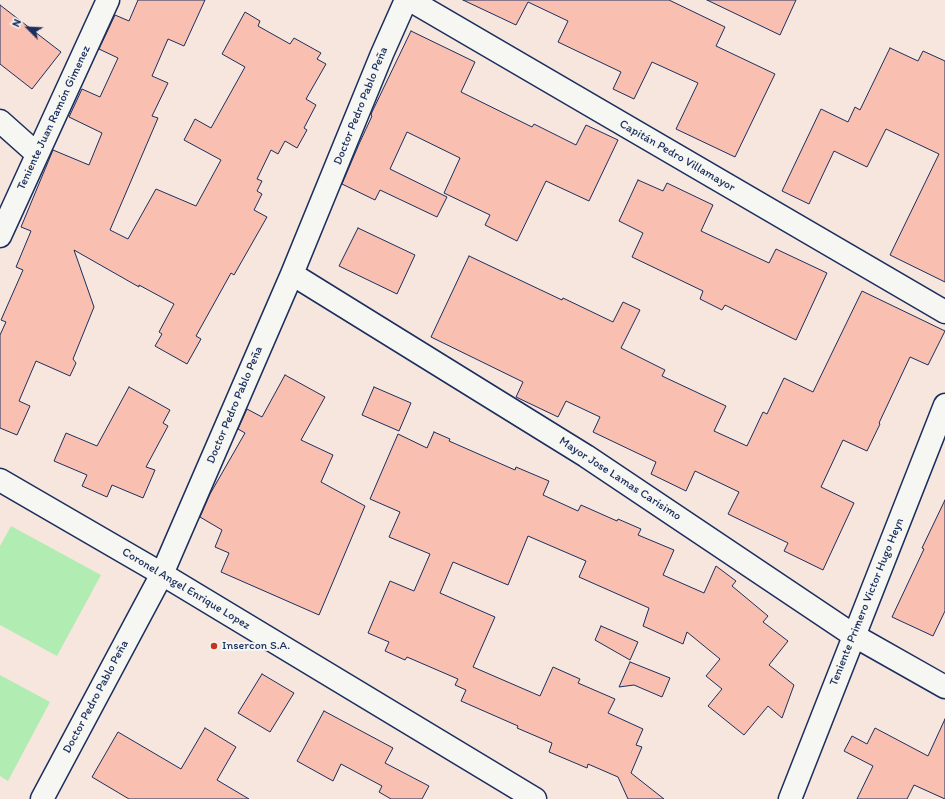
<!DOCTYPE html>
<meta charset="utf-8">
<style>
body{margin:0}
#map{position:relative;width:945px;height:799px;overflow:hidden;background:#f7e6de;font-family:Itim,sans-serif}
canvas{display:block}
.north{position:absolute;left:8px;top:8px;width:40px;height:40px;-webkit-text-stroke:3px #f6f6f2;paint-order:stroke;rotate:294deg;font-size:11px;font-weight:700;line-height:16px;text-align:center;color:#1b2f5e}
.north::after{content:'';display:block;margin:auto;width:14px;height:18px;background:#1b2f5e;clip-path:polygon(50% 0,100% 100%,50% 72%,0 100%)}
</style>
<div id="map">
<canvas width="945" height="799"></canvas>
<div class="north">N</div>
</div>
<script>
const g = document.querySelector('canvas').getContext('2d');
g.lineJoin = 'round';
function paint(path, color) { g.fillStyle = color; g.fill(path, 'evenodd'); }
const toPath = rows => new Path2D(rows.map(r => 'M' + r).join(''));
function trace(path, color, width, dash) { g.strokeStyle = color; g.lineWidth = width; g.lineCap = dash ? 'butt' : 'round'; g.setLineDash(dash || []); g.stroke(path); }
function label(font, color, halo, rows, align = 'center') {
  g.font = font + ' Itim,sans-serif'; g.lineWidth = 4; g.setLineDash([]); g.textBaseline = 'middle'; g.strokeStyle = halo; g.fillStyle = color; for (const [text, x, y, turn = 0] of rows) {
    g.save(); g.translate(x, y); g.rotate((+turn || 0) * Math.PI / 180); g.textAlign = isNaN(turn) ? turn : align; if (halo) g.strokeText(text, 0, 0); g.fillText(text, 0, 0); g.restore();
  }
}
paint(toPath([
 [11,526,101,575,57,656,0,625,0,546],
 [0,675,50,702,8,781,0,776]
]), '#b1edb2');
const building = toPath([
 [138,0,205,0,184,46,168,39,152,76,168,83,152,116,158,118,110,230,128,239,156,189,196,206,221,160,184,140,195,119,211,128,245,67,222,54,245,12,260,21,258,26,290,44,294,38,321,53,317,59,326,64,306,99,316,105,304,128,307,130,297,148,285,141,278,154,271,150,257,179,262,181,257,191,262,194,254,210,267,217,234,275,231,273,196,336,201,339,187,364,155,346,162,334,159,332,174,304,139,285,139,287,74,250,94,307,73,359,76,363,70,376,36,361,19,401,30,406,17,435,0,428,0,335,6,322,1,320,23,270,16,267,31,231,21,227,53,150,89,165,102,133,69,117,82,89,100,97,118,58,99,49,115,15,129,21,138,0],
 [463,0,669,0,725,27,716,46,775,74,735,157,676,129,698,83,652,62,634,99,613,89,621,72,558,42,568,21,528,2,516,25,463,0],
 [707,0,796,0,780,35,707,0],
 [0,5,61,52,32,89,0,64,0,5],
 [411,31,475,62,461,92,532,127,534,124,576,145,586,125,618,140,589,201,546,181,517,241,485,225,490,215,444,193,460,158,407,132,390,169,447,197,437,217,380,190,375,200,342,184,359,144,372,116,371,115,372,112,411,31],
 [890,48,918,61,923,51,945,61,945,282,890,255,939,154,886,129,867,167,834,151,809,204,782,191,821,109,848,122,855,107,860,110,890,48],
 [638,180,663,191,667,183,713,205,701,231,769,263,776,249,827,273,796,340,725,305,722,310,700,299,703,291,632,257,643,233,619,221,638,180],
 [358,228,415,255,397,294,339,266,358,228],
 [469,256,562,300,563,298,613,322,623,302,640,310,621,348,665,370,662,376,726,406,714,431,747,446,763,412,767,414,784,378,813,392,862,291,945,331,928,365,910,357,879,423,880,424,867,451,843,440,821,487,854,503,823,570,784,551,788,543,728,514,739,492,695,471,686,491,651,474,656,462,593,432,600,417,566,401,558,417,516,397,523,382,431,337,469,256],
 [285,375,325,397,301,440,333,455,321,482,365,506,319,615,221,572,229,553,215,547,222,530,200,517,210,494,245,433,238,429,247,409,262,417,285,375],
 [129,387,170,410,163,423,168,426,146,467,155,470,143,498,112,485,107,497,82,486,87,475,54,461,66,433,97,446,129,387],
 [374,387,411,403,399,431,362,415,374,387],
 [434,432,450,439,449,441,515,470,516,467,549,481,543,495,578,511,581,505,617,521,618,519,641,529,638,535,674,550,663,575,704,593,716,566,736,581,732,586,768,616,763,622,788,641,769,665,794,685,782,718,768,706,744,735,708,706,722,689,706,676,720,659,687,632,683,644,643,626,649,608,579,577,586,561,528,536,508,585,453,562,440,593,495,617,473,667,540,696,553,667,580,679,578,683,615,699,608,713,643,729,636,745,642,747,631,773,664,799,628,799,618,777,588,764,587,768,549,752,552,743,517,728,518,726,461,701,466,690,455,685,458,679,407,657,405,660,385,651,389,642,368,633,390,581,414,591,430,554,389,537,400,512,370,499,398,434,427,448,434,432],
 [945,500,945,611,933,636,892,617,924,549,922,548,945,500],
 [601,626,638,642,630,660,595,640,601,626],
 [630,662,670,678,662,697,634,685,619,687,630,662],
 [262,674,294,693,270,732,238,713,262,674],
 [324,711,393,748,385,763,429,786,422,799,391,799,379,792,382,786,341,764,333,781,297,761,324,711],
 [945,719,945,799,914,785,907,799,857,799,873,766,844,751,852,736,867,744,875,728,928,756,945,719],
 [205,728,236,747,217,780,249,799,129,799,92,777,118,732,181,769,205,728]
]);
paint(building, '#f9bfb0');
trace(building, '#1b2f5e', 1);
const minor = toPath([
 [410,0,945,312],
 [0,121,37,154],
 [0,236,108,0],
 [292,274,586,456,853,635,945,687],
 [0,480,162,574,535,799],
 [42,799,162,574,292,274,382,54,406,0],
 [790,799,945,405]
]);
trace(minor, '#1b2f5e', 25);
trace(minor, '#f6f6f2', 22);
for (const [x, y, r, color] of [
 [214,646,4,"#c8321e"]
]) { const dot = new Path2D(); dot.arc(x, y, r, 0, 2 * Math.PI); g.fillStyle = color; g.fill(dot); trace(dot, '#f6f6f2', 1.5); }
label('12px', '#1b2f5e', '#f6f6f2', [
 ["Doctor Pedro Pablo Peña",361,106,-68],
 ["Teniente Juan Ramón Gimenez",54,118,-65],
 ["Capitán Pedro Villamayor",677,156,30],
 ["Doctor Pedro Pablo Peña",235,405,-67],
 ["Mayor Jose Lamas Carisimo",620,479,33],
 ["Coronel Angel Enrique Lopez",186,589,31],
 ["Teniente Primero Victor Hugo Heyn",867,602,-68],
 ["Doctor Pedro Pablo Peña",96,697,-62]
]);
label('12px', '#1b2f5e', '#f6f6f2', [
 ["Insercon S.A.",222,646]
], 'left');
</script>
